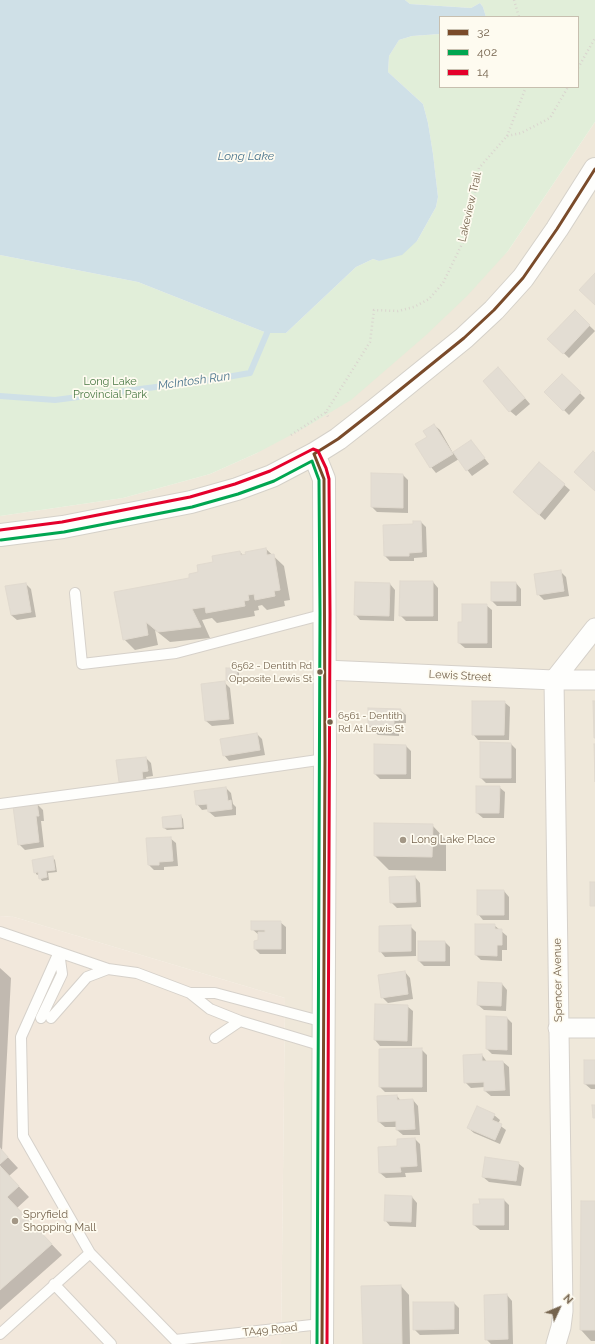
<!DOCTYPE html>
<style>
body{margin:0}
#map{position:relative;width:595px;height:1344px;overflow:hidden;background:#f8f5ed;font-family:Raleway,sans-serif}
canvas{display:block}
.legend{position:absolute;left:439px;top:16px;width:140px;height:72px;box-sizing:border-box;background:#fefbf0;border:1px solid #c7bfaf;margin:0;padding:5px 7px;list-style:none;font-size:12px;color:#75644e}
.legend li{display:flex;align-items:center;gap:8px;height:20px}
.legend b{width:20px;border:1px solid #c7bfaf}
.north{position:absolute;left:539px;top:1288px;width:40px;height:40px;-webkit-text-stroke:3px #fefbf0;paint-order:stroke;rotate:46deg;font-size:11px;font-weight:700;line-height:16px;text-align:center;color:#75644e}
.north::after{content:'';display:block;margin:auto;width:14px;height:18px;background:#75644e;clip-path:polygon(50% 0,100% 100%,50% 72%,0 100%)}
</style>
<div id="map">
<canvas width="595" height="1344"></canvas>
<ul class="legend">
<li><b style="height:5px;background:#7a4b2a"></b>32</li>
<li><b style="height:5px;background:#00a651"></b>402</li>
<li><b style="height:5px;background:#e4002b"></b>14</li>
</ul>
<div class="north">N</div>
</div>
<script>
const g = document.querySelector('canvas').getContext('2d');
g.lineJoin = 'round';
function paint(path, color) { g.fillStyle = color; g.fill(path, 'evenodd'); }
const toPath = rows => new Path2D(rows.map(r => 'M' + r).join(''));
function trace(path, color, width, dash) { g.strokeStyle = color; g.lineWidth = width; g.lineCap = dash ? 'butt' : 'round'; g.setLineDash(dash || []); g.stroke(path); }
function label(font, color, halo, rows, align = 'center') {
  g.font = font + ' Raleway,sans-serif'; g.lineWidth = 3.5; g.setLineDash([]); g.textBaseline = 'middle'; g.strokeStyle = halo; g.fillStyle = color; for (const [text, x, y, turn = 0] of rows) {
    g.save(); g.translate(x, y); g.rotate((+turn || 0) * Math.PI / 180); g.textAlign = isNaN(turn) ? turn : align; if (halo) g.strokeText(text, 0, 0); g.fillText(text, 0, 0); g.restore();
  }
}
paint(toPath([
 [595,122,595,1344,281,1344,285,998,14,917,0,916,0,516,123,498,210,474,257,453,508,251]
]), '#efe8da');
paint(toPath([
 [0,916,14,917,285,998,281,1344,0,1344]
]), '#f2e8dc');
paint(toPath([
 [405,0,595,0,595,122,508,251,467,296,425,336,351,400,306,427,257,453,210,474,123,498,0,516,0,255,138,282,267,333,286,333,356,267,373,259,379,261,417,241,436,207,438,197,433,154,428,123,423,104,388,72,389,56,399,40,412,36,440,34,440,87,578,87,578,17,486,17,483,7,480,3,471,8,410,4]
]), '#e1eed9');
paint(toPath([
 [0,0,405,0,410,4,471,8,480,3,483,7,486,17,440,17,440,34,412,36,399,40,389,56,388,72,423,104,428,123,433,154,438,197,436,207,417,241,402,255,379,261,373,259,356,267,286,333,267,333,138,282,0,255]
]), '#cfe0e7');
paint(toPath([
 [575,312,595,331,569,358,549,339],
 [504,374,530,404,516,416,510,411],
 [562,376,585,398,569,415,546,392],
 [434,425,440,430,453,453,471,441,489,464,472,476,459,459,436,473,431,467,428,437],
 [539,463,570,490,545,520,514,492],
 [372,474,403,475,408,480,408,513,377,512,372,507],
 [421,522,426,527,427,557,414,558,414,561,390,561,385,556,384,526,414,525],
 [266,549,284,566,290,600,284,601,285,606,267,610,262,605,258,606,259,610,254,611,255,616,217,623,212,618,202,620,210,638,170,642,155,630,158,645,135,650,124,639,191,579,214,563,240,552,243,555],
 [561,572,566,577,569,596,544,600,538,594],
 [433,582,438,588,438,621,406,621,400,615],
 [516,583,521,589,521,606,497,606,492,601],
 [26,584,31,589,36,617,17,620,11,615],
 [390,584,395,590,394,621,360,620,355,614],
 [486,605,492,610,492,648,465,648,459,643,463,623],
 [236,669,239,672,239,683,230,683,227,680],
 [224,682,230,688,234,724,212,726,206,721],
 [504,702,510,707,509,740,478,740,473,734],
 [400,710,406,715,406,723,399,723,399,736,378,735,369,726],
 [257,734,262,739,265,755,229,761,224,755],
 [511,744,516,749,516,783,486,783,481,778],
 [406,746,411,751,411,779,380,779,375,774],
 [146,758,151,763,153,776,146,777,148,785,125,787,120,782],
 [499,787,505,792,504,818,483,818,477,813],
 [226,788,231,793,233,804,236,807,236,815,215,817,209,812,209,809,202,810,197,804],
 [37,804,43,810,44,821,41,821,44,847,25,850,19,844],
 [181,816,183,819,184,829,167,830,164,828],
 [432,825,446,840,446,871,389,870,375,856],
 [170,838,176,843,178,866,164,867,164,870,154,870,149,865],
 [53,858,55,860,57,872,48,873,49,880,42,881,40,878,39,874,37,875,35,872],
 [415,877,420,883,421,907,397,908,391,902],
 [504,891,509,897,509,920,483,920,478,914],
 [280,922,286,927,286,954,260,954,255,949,259,941,259,935,252,929],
 [494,925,507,936,507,950,502,950,502,961,481,960,476,955],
 [410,926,416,932,416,956,385,957,380,951],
 [445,942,450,947,450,966,424,966,419,961],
 [0,968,11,978,2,1151,18,1168,9,1176,29,1197,17,1208,62,1255,0,1310],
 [405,972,410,978,413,999,388,1003,382,997],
 [502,984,507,990,506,1011,484,1010,478,1005],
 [376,1005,407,1006,413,1011,412,1046,380,1046,375,1040],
 [487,1017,507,1018,512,1023,512,1055,492,1054,487,1049],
 [421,1049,427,1055,427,1092,385,1092,380,1087],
 [482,1055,487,1062,503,1062,509,1067,510,1096,491,1096,485,1091,485,1087,471,1088,465,1082],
 [595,1061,595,1089,591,1089,585,1084],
 [397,1096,401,1101,413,1100,418,1106,420,1135,403,1135,397,1130,397,1127,385,1127,379,1122],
 [494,1115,500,1120,498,1124,506,1130,500,1144,474,1133,468,1128],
 [415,1139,420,1144,422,1172,405,1173,406,1177,386,1178,380,1173,398,1147],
 [518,1163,524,1168,521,1186,489,1182,483,1177],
 [412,1197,417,1203,416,1227,390,1226,385,1220],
 [504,1200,509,1205,509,1230,480,1230,474,1225,474,1205],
 [582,1202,595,1202,595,1341,591,1341,581,1330],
 [401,1286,409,1295,410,1344,364,1344],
 [507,1295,512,1301,513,1344,491,1344,486,1339],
 [454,1303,459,1308,459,1334,420,1335,414,1329]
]), '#0003');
trace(toPath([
 [0,396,55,400,210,380,250,373,267,333]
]), '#cfe0e7', 6);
const building = toPath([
 [595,273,595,305,579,290,595,273],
 [575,310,590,325,563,354,547,339,575,310],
 [498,367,525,398,509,412,483,381,498,367],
 [562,374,581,392,563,411,544,392,562,374],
 [434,424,453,454,430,468,415,444,427,437,423,431,434,424],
 [471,440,485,458,466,471,453,452,471,440],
 [593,451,595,453,595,491,574,472,593,451],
 [539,462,565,484,539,515,513,492,539,462],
 [371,473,403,474,403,508,371,507,371,473],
 [413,521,421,521,422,552,409,553,409,556,384,556,383,525,413,524,413,521],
 [266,548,267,555,274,554,280,590,274,591,275,596,255,600,254,594,248,595,249,600,244,601,245,606,206,613,205,607,192,609,201,627,158,632,146,622,148,635,123,640,114,592,189,578,189,574,198,572,197,565,213,562,212,556,240,551,241,555,246,554,245,552,266,548],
 [561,570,564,591,537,595,534,574,561,570],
 [400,581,433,581,433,616,399,616,400,581],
 [355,582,390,583,389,616,354,615,355,582],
 [491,582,516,582,516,601,491,601,491,582],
 [26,583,31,612,11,615,5,586,26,583],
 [462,604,487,604,487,643,458,643,458,622,462,622,462,604],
 [226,668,237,668,237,681,226,680,226,668],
 [225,681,229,719,205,721,201,684,225,681],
 [472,701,505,701,504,735,472,735,472,701],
 [593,701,595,701,595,738,594,738,593,701],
 [368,708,401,709,401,718,394,718,394,731,372,730,372,726,368,726,368,708],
 [257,733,260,750,223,756,220,739,257,733],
 [480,742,511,743,511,778,480,778,480,742],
 [374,744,406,745,406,774,374,774,374,744],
 [594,744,595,744,595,782,594,744],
 [146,757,148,771,142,772,143,780,119,782,116,760,146,757],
 [476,786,500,786,499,813,476,813,476,786],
 [226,787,228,801,231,800,232,809,208,812,207,804,196,805,194,791,226,787],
 [37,803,39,816,36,816,39,842,18,845,13,806,37,803],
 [181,815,182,827,163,828,162,817,181,815],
 [374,823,433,824,432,857,374,856,374,823],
 [171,837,173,861,159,862,159,865,148,865,146,838,171,837],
 [53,856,55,870,46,871,47,877,39,879,38,872,34,873,32,860,53,856],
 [415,876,416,902,390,903,389,877,415,876],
 [590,882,595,882,595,906,590,906,590,882],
 [477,890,504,890,504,915,477,915,477,890],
 [251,921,281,921,281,949,254,949,254,941,258,940,258,932,265,932,265,930,251,930,251,921],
 [475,924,495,924,495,929,502,929,502,945,497,945,497,956,475,955,475,924],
 [411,925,411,951,379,952,379,926,411,925],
 [418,941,445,941,445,961,418,961,418,941],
 [405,971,408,994,381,998,378,975,405,971],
 [478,982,502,983,501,1006,477,1005,478,982],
 [375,1004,408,1005,407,1041,374,1040,375,1004],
 [486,1016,507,1017,507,1050,486,1049,486,1016],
 [422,1048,422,1087,379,1087,379,1049,422,1048],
 [482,1054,482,1061,503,1061,505,1090,484,1091,484,1082,464,1083,463,1055,482,1054],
 [584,1060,595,1060,595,1084,584,1084,584,1060],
 [397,1095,397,1100,413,1099,415,1129,396,1130,396,1121,378,1122,377,1096,397,1095],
 [592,1105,595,1105,595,1118,593,1118,592,1105],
 [477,1106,495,1114,492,1120,502,1124,495,1140,467,1128,477,1106],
 [415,1138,417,1166,400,1167,401,1172,379,1173,378,1147,397,1146,397,1139,415,1138],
 [0,1148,8,1157,0,1164,0,1148],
 [485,1157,519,1162,516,1181,482,1177,485,1157],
 [0,1166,19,1186,7,1197,52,1244,0,1290,0,1166],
 [385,1195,412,1196,411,1222,384,1221,385,1195],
 [479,1199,504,1199,504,1225,473,1225,473,1204,480,1204,479,1199],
 [581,1201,595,1201,595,1330,580,1330,581,1201],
 [401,1285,402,1344,363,1344,361,1286,401,1285],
 [507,1294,508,1339,485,1340,484,1295,507,1294],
 [413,1302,454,1302,454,1329,413,1330,413,1302]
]);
paint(building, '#e3ddd3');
trace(building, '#e1dacf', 1);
const lane = toPath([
 [75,593,82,664,176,653,325,614],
 [0,804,166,782,325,759],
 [0,932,108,969,137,973,190,993,210,1009,240,1021,323,1046],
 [59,952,21,1037,23,1136,90,1253,179,1344],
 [190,993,215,993,324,1022],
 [41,1018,62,974,59,952],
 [51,1018,87,977,108,969],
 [215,1038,240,1021],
 [54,1284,111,1344],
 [0,1334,90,1253],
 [175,1340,321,1324]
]);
const street = toPath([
 [325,670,554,680,595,680],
 [558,1028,595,1028],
 [556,1344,561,1327,563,1311,554,680,595,628]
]);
const secondary = toPath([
 [314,454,324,479,325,759,322,1344],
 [0,535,63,527,191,502,237,489,272,476,314,454,338,439,375,410,464,338,494,310,523,278,557,229,595,169]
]);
trace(lane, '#d6d1ca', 12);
trace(street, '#d6d1ca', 21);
trace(secondary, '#d5d1c9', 24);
trace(toPath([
 [514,0,519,17],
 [578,68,595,38],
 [507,136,526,87],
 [326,412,329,419],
 [291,435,326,412,370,342,374,310,398,311,414,307,429,299,443,283,463,242,474,201,476,181,479,168,507,136,521,133,550,118,568,87]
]), '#dad5cf', 2.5, [1, 3]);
trace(lane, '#fefefc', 10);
trace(street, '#fefefc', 19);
trace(secondary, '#fefefc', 22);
trace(toPath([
 [322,1344,325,759,324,479,314,454,338,439,375,410,464,338,494,310,523,278,557,229,595,169]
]), '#7a4b2a', 3);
trace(toPath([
 [1,540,64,532,192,507,238,494,274,481,312,461,316,472,319,480,320,614,317,1344]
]), '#00a651', 3);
trace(toPath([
 [0,530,62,522,190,497,235,484,270,471,313,449,318,451,326,468,329,479,330,614,327,1344]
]), '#e4002b', 3);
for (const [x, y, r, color] of [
 [320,672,3.5,"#75644e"],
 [330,722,3.5,"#75644e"],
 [403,840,4,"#a39786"],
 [15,1221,4,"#a39786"]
]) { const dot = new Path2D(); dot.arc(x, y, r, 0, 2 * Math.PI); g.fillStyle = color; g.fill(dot); trace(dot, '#fefbf0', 1.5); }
label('10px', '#75644e', '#fefbf0', [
 ["6562 - Dentith Rd",312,666],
 ["Opposite Lewis St",312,679],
 ["6561 - Dentith",338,716,"left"],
 ["Rd At Lewis St",338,729,"left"]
], 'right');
label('11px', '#75644e', '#fefbf0', [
 ["Lakeview Trail",470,207,-77],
 ["Lewis Street",460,676,3],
 ["Spencer Avenue",558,980,-91],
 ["TA49 Road",270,1330,-6]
]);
label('11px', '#4b7a46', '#fefbf0', [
 ["Long Lake",110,382],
 ["Provincial Park",110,395]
]);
label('11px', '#75644e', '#fefbf0', [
 ["Long Lake Place",411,840],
 ["Spryfield",23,1215],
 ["Shopping Mall",23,1228]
], 'left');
label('italic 12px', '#4c768e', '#fefbf0', [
 ["Long Lake",246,156],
 ["McIntosh Run",194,381,-8]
]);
</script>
